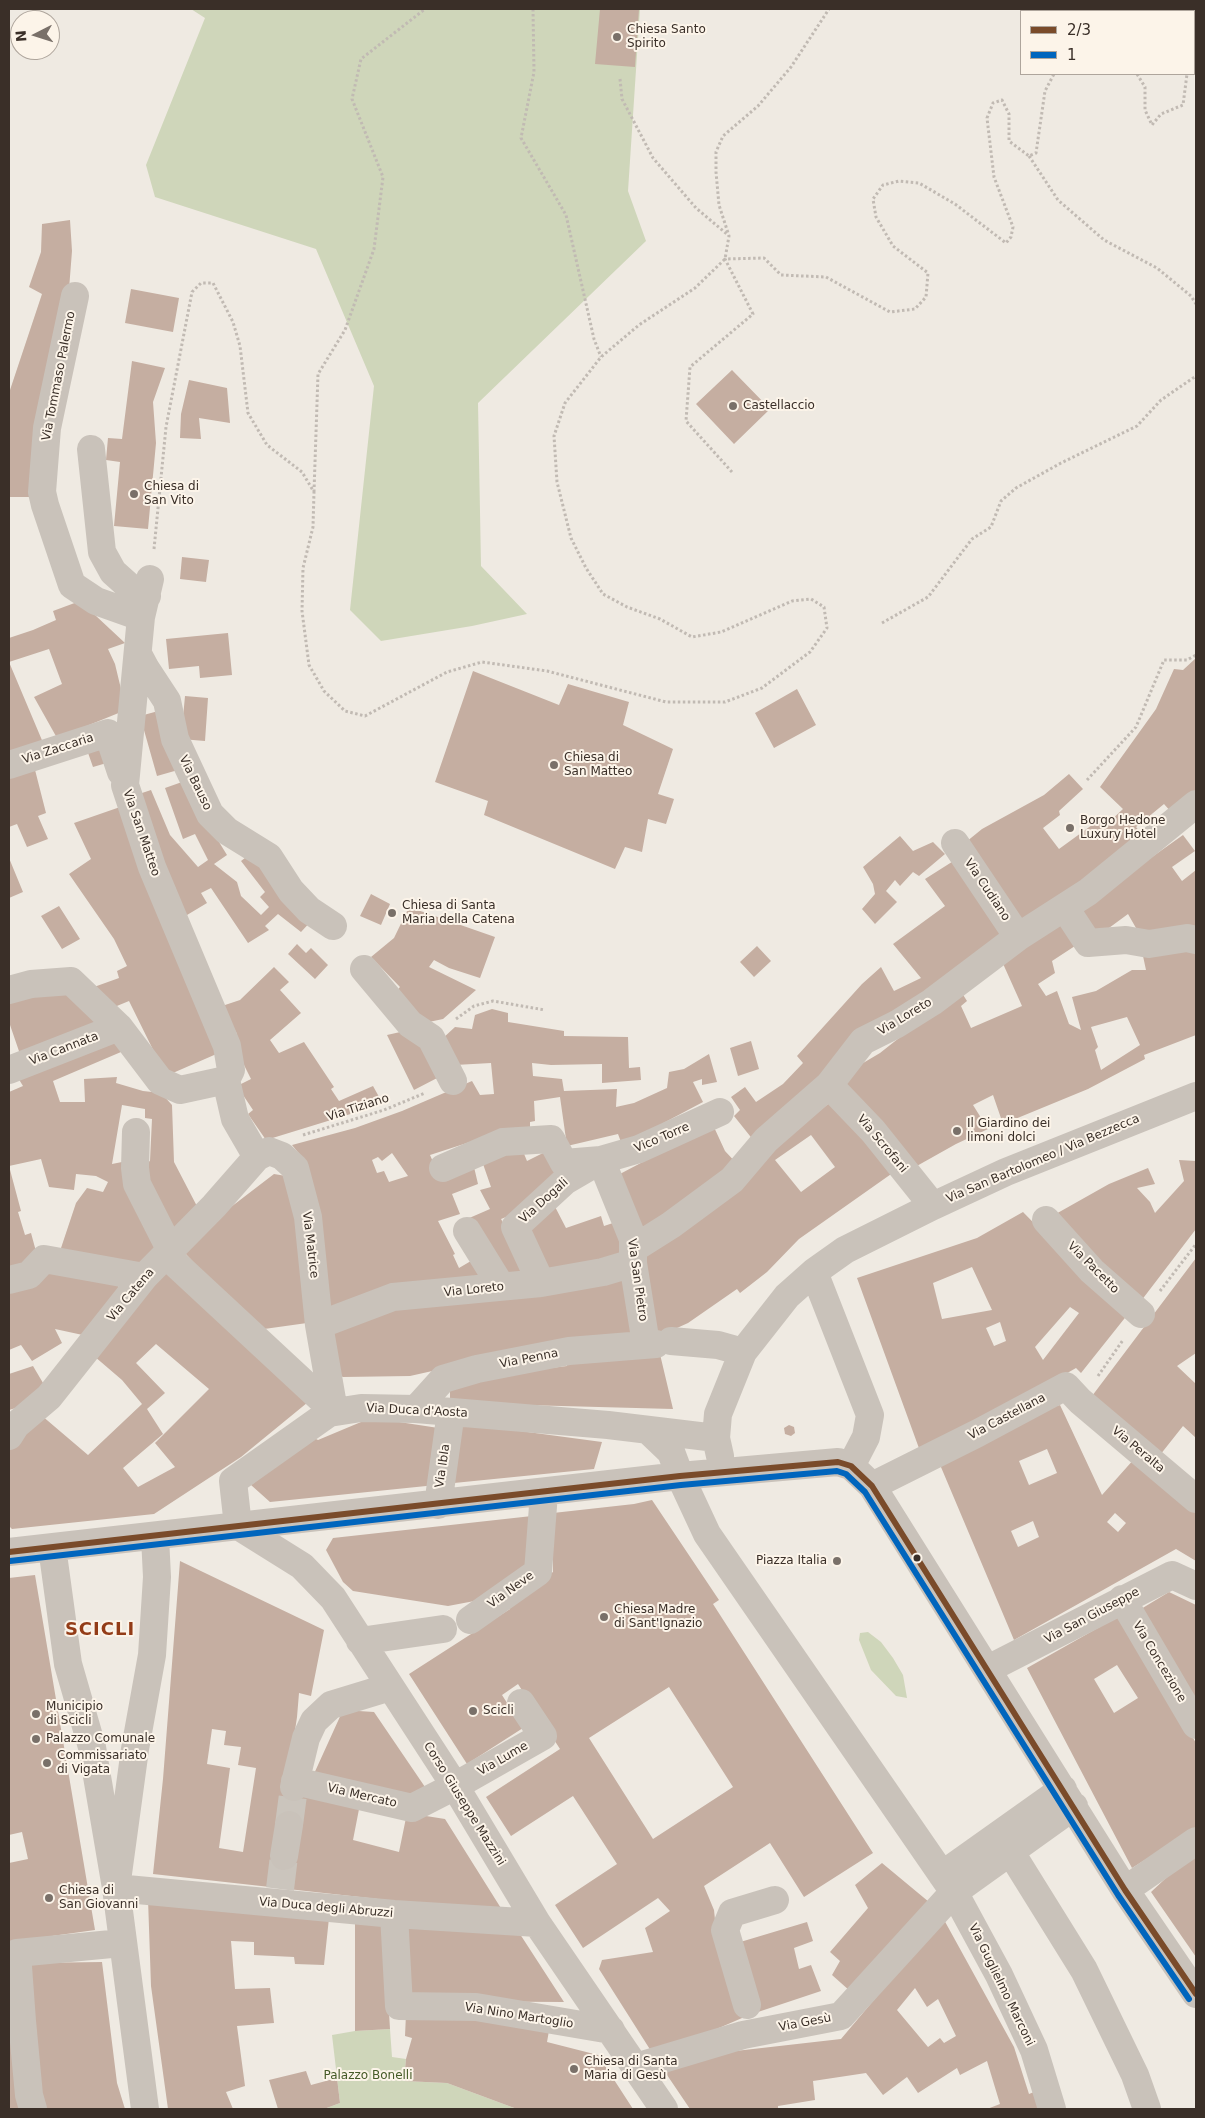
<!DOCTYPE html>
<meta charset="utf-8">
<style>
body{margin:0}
#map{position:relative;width:1205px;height:2118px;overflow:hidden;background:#efeae2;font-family:"DejaVu Sans",sans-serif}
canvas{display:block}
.frame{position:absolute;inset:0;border:10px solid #3a2f28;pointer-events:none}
.legend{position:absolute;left:1020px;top:10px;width:175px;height:65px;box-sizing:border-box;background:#fcf4e9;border:1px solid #aea59c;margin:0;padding:6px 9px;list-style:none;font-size:15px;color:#3a2f28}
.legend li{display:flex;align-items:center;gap:10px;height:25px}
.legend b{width:25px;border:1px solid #aea59c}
.north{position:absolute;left:10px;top:10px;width:50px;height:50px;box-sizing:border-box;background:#fcf4e9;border:1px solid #aea59c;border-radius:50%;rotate:265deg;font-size:14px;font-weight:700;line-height:20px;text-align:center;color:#3a2f28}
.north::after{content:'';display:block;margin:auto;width:18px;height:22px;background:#797069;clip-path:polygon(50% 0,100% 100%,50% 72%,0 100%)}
</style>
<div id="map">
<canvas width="1205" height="2118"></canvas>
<div class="frame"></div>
<ul class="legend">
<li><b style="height:6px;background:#7a4b2a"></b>2/3</li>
<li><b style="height:6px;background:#0065bd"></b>1</li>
</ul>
<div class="north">N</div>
</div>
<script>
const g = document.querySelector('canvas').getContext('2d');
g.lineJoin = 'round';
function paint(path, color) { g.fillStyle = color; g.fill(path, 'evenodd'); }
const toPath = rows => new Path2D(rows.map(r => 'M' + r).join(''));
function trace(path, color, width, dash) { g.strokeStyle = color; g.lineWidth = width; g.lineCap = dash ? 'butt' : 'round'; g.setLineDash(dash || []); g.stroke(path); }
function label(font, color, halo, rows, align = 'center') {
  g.font = font + ' "DejaVu Sans",sans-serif'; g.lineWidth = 4; g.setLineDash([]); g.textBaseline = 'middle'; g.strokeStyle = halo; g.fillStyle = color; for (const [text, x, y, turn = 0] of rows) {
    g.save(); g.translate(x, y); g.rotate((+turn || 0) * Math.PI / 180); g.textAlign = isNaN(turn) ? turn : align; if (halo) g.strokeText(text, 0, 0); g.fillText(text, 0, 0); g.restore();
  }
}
paint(toPath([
 [191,9,640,9,628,191,646,241,478,403,481,566,527,614,472,626,381,641,350,610,374,386,316,249,155,197,146,165,205,18],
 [868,1632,881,1642,893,1658,903,1675,907,1698,896,1696,871,1670,859,1640,860,1633],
 [390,2029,392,2057,406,2059,404,2081,447,2083,517,2109,324,2109,340,2103,332,2035,355,2031]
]), '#cfd6ba');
paint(toPath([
 [600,9,639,9,635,67,595,64],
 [70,220,72,251,68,302,36,497,9,497,9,393,42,294,29,287,41,252,42,224],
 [131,289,179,298,173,332,125,323],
 [132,361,165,368,153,402,156,443,148,529,114,526,120,462,106,460,108,438,122,439],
 [732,370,770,409,734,444,696,404],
 [189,380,227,388,230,423,199,418,201,439,180,438,181,414],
 [182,557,209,560,206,582,180,579],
 [80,601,125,643,108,649,115,664,126,710,57,738,34,697,62,684,49,649,9,662,44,745,9,755,9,638,33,630,56,620,53,611],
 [228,633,232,675,200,678,199,666,169,669,166,639],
 [1196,658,1196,794,1172,813,1164,804,1136,827,1140,832,1104,864,1019,927,966,842,982,829,1044,795,1069,774,1083,789,1059,811,1060,815,1043,828,1059,849,1103,817,1108,823,1123,809,1100,787,1156,709,1174,669,1183,670],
 [473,671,559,705,568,684,629,702,623,725,673,749,658,794,674,799,666,824,648,819,642,852,625,847,615,869,484,815,488,801,435,782],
 [797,689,816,725,774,748,755,713],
 [185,696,208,698,205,741,181,739],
 [162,710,178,770,157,776,140,716],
 [105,745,110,762,93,767,87,750],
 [33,762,46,813,38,816,48,839,27,847,17,824,9,827,9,770],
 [182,782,227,855,214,864,237,882,241,896,261,915,269,907,260,897,265,892,241,861,254,851,314,918,301,932,278,914,265,926,269,930,248,943,211,888,201,893,207,903,182,918,136,795,151,790,170,835,198,867,208,860,195,834,183,839,165,788],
 [123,806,221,1052,166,1076,129,1001,112,1008,94,987,119,978,117,971,127,966,114,939,69,874,91,859,74,823],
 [1183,835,1195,851,1172,867,1182,881,1196,870,1196,934,1140,935,1128,914,1098,936,1076,911],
 [900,836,913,851,933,842,945,854,919,876,913,872,900,886,895,880,886,891,897,902,875,924,862,909,875,894,873,884,863,867],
 [9,858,23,892,9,898],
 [955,860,1006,934,848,1048,754,1141,734,1116,740,1110,731,1097,745,1087,756,1102,783,1084,803,1063,797,1056,862,984,881,967,894,991,921,978,893,944,945,906,925,879],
 [371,894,390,904,381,925,360,916],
 [59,906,80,939,62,949,41,916],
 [409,907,495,937,480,978,449,968,434,960,429,967,476,990,443,1019,424,1023,394,994,400,987,371,957,394,938],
 [1063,917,1078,944,1052,961,1055,973,1038,984,1046,996,1057,991,1069,1024,1081,1030,1072,997,1096,991,1132,970,1146,970,1143,956,1196,947,1196,1035,1144,1055,1145,1059,1088,1089,1003,1124,993,1095,973,1105,988,1129,956,1144,915,1167,839,1081,853,1069,880,1053,960,990,967,1001,961,1006,971,1028,1022,1006,1000,957],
 [1127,1017,1140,1045,1101,1070,1095,1050,1098,1047,1091,1027],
 [297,944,306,953,311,948,328,965,315,979,288,954],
 [757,946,771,961,754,977,740,962],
 [274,967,289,982,280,990,301,1013,270,1040,279,1053,304,1042,334,1087,331,1089,339,1101,373,1086,383,1104,266,1140,248,1114,253,1110,237,1086,251,1079,231,1039,237,1034,222,1006,240,1000],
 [72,991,107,1023,21,1057,9,1022,9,1001],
 [492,1009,508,1013,508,1022,564,1031,564,1036,628,1037,629,1068,640,1067,641,1080,602,1083,602,1064,551,1065,532,1063,533,1076,562,1079,564,1091,617,1089,616,1107,634,1103,667,1088,669,1072,684,1069,709,1054,717,1082,702,1085,702,1079,693,1082,703,1102,639,1136,621,1142,618,1134,567,1146,560,1097,534,1101,535,1121,530,1122,530,1127,504,1131,430,1155,438,1173,474,1167,478,1184,452,1194,460,1214,438,1221,455,1254,453,1255,459,1268,476,1258,488,1282,325,1313,306,1162,292,1145,355,1128,402,1111,472,1081,480,1095,494,1094,491,1063,455,1065,442,1039,455,1027,472,1029,475,1015],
 [392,1153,408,1176,389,1182,384,1171,377,1173,372,1160,378,1157,382,1161],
 [409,1030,441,1076,414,1090,387,1035],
 [117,1035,128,1049,53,1081,60,1102,85,1102,84,1079,117,1077,116,1083,143,1091,161,1093,172,1105,174,1162,200,1212,175,1235,139,1167,150,1161,152,1119,145,1118,145,1109,122,1105,112,1164,127,1161,160,1241,142,1267,60,1251,76,1203,87,1188,103,1192,108,1182,96,1176,76,1174,74,1190,49,1187,41,1159,9,1166,21,1211,18,1212,25,1235,31,1233,37,1255,9,1276,9,1092,23,1086,15,1073],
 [751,1041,759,1069,738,1076,730,1048],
 [833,1100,894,1172,799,1239,767,1272,740,1293,737,1289,688,1323,655,1338,639,1256],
 [811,1135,835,1167,801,1192,775,1160],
 [713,1125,725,1151,739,1166,642,1235,618,1175],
 [522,1149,527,1161,551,1149,562,1178,524,1210,501,1219,532,1276,504,1280,467,1219,490,1209,480,1190,491,1187,483,1164],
 [1179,1160,1196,1161,1196,1229,1141,1301,1054,1215,1109,1184,1148,1168,1155,1184,1137,1188,1150,1202,1155,1213,1184,1181],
 [274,1174,286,1176,302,1228,307,1323,257,1330,183,1251,227,1210],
 [551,1199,566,1228,601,1216,604,1226,619,1221,624,1259,545,1275,527,1226],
 [1023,1212,1072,1262,1128,1314,1081,1373,1076,1368,987,1419,920,1451,857,1278,977,1238],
 [972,1267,992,1310,942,1319,933,1283],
 [1070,1307,1079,1313,1043,1360,1035,1347],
 [1000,1322,1006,1341,994,1346,986,1328],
 [1196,1258,1196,1353,1177,1366,1196,1384,1196,1438,1183,1426,1160,1455,1089,1400],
 [165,1266,313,1398,241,1457,154,1514,12,1529,9,1526,9,1446,41,1415,88,1455,142,1404,122,1380,94,1356],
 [156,1344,209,1389,155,1443,175,1467,138,1487,123,1468,163,1434,147,1409,165,1393,136,1363],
 [45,1267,122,1276,112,1306,92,1337,55,1329,62,1343,32,1361,21,1345,9,1350,9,1285],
 [629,1276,637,1338,526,1350,410,1376,343,1377,334,1373,327,1331,385,1310],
 [659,1350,673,1409,450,1403,450,1380,567,1366,566,1358],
 [33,1366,46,1388,29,1404,9,1410,9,1374],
 [1060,1405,1102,1495,1135,1458,1196,1511,1196,1561,1176,1549,1014,1640,938,1460,1029,1414],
 [1047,1449,1057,1473,1029,1485,1019,1461],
 [1115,1513,1126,1523,1118,1532,1107,1522],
 [1033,1521,1039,1537,1018,1547,1011,1531],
 [386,1420,445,1429,436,1485,270,1502,251,1485,314,1438,318,1440,361,1422],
 [453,1422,602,1442,594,1469,444,1484],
 [789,1425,794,1427,795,1433,791,1436,785,1434,784,1428],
 [652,1500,719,1600,713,1604,873,1853,804,1897,770,1843,704,1886,714,1910,716,1929,737,1943,807,1922,813,1941,794,1948,799,1969,811,1965,821,1991,749,2015,705,2034,651,2051,599,1969,602,1960,653,1952,645,1928,670,1911,658,1898,583,1948,555,1905,617,1864,573,1796,511,1836,486,1797,560,1749,518,1684,502,1695,523,1728,467,1764,409,1674,510,1609,506,1603,553,1572,553,1513,634,1504],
 [669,1687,733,1787,653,1839,589,1738],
 [532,1516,526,1573,485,1599,448,1606,353,1591,343,1582,326,1550,333,1538],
 [180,1561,324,1630,311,1696,299,1693,297,1717,287,1785,360,1804,353,1840,399,1852,407,1813,445,1819,504,1913,153,1874,163,1779],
 [212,1729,226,1731,224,1745,241,1747,238,1765,256,1768,243,1852,219,1848,230,1768,207,1764],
 [35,1575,95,1930,9,1942,9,1863,28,1859,22,1832,9,1835,9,1578],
 [1169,1592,1196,1605,1196,1703,1141,1609],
 [1119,1616,1196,1743,1196,1828,1132,1868,1027,1668],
 [1117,1665,1138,1698,1114,1713,1094,1679],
 [343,1710,374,1712,425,1787,415,1798,313,1776],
 [1196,1850,1196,1957,1151,1892],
 [882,1863,929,1902,850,1991,832,1975,840,1961,830,1952,868,1908,855,1885],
 [148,1899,329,1918,324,1965,295,1964,294,1957,254,1955,254,1942,231,1941,235,1989,270,1988,274,2023,237,2026,245,2086,226,2092,233,2109,168,2109,151,1986],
 [943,1918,1014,2047,1029,2094,1034,2092,1039,2109,987,2109,1000,2104,987,2061,960,2075,957,2068,918,2093,907,2077,883,2095,866,2073,813,2081,815,2100,778,2106,778,2109,690,2109,665,2072,709,2054,841,2039],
 [915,1988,927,2007,938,1999,956,2036,944,2043,940,2038,928,2047,897,2010],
 [355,1923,384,1926,390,2029,355,2031],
 [401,1926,518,1931,564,2002,408,2001],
 [102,1962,117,2083,125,2109,45,2109,35,2077,29,1963],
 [406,2014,550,2025,547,2042,598,2055,633,2109,517,2109,447,2083,404,2081,406,2059,412,2038,405,2036],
 [13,2036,24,2109,9,2109,9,2037],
 [306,2071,311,2085,337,2078,340,2103,324,2109,278,2109,269,2080]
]), '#c5aea1');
trace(toPath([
 [289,1825,294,1787],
 [280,1889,284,1856]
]), '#cbc5bd', 28, [28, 14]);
trace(toPath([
 [533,9,534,72,521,138,566,215,594,339,601,357],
 [1049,11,1049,9],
 [1106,11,1107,9],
 [1140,11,1141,9],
 [1194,69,1196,70],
 [1137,74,1145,87,1145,110,1152,125,1161,114,1183,105,1187,74],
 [620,79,622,99,653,158,696,208,728,235],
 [1029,156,1058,200,1104,240,1157,268,1191,296,1196,304],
 [732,472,686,421,690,367,753,314,725,259,764,258,781,275,826,277,890,312,915,309,926,297,928,273,893,246,876,217,873,199,883,185,899,181,919,183,955,204,1006,243,1011,237,1013,227,994,177,987,118,993,103,1002,100,1009,114,1009,141,1029,156,1036,153,1045,91,1054,74],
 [314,492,318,374,345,330,374,249,383,177,352,99,361,59,425,9],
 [154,549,166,427,192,292,201,283,213,283,233,322,240,346,248,413,267,445,302,472,314,492,313,527,303,568,302,611,309,665,324,691,345,711,365,716,447,672,482,662,547,671,666,702,725,702,762,688,810,652,827,628,824,607,811,599,792,601,721,632,692,637,660,619,627,607,603,594,586,568,571,538,557,482,554,436,565,403,601,357,639,325,695,288,725,259,729,236,719,205,716,172,716,152,723,136,758,106,791,67,829,9],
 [882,623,928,597,972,539,991,527,1001,501,1016,488,1061,463,1137,426,1161,400,1196,376],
 [1087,780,1136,727,1164,660,1187,660,1196,655],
 [456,1019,474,1006,493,1001,545,1010],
 [303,1135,384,1110,425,1093],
 [1160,1291,1196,1244],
 [1098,1376,1123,1340]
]), '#c1bab3', 3, [2.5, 2.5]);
trace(toPath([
 [75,296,47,428,42,492,45,505,72,585,96,601,141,617],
 [91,449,102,552,113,572,132,589,147,596],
 [150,579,141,617,125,785,152,867,227,1046,231,1070,226,1080,235,1119,257,1157],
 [138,654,146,669,167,701,175,739,210,814,227,831,269,857,291,891,309,910,333,926],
 [9,765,108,733,121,772],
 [955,843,1018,937],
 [1065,908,1088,943,1126,940,1149,944,1187,938,1196,940],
 [364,969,410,1024,431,1038,453,1081],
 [9,990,31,984,71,981,119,1027,160,1081,180,1090,226,1080],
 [9,1070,119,1027],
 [829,1085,873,1131,933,1206],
 [136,1132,135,1168,137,1184,170,1249],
 [443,1168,503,1142,551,1139,564,1163,601,1160,633,1239,633,1263,646,1344],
 [1046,1220,1092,1271,1141,1314],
 [467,1231,501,1286],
 [633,1249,671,1225,732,1180,766,1140,829,1085,863,1041,897,1024,932,1002,1018,937,1088,892,1196,804],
 [166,1255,334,1411],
 [814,1272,870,1415,866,1437,851,1466],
 [9,1280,29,1275,44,1259,144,1277],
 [541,1283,515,1227,565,1181,601,1160,639,1149,720,1112],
 [319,1325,393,1297,541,1283,603,1272,633,1263],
 [671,1341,718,1345,743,1352],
 [416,1409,443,1379,477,1369,569,1351,656,1344],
 [649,1431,671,1452,680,1476,707,1534,954,1892,999,1975,1034,2050,1052,2109],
 [9,1436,16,1425,49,1397,144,1277,214,1206,257,1157,269,1151,282,1156,295,1168,308,1217,319,1325,334,1411],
 [720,1456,716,1438,718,1414,743,1352,787,1296,814,1272,845,1250,933,1206,1006,1172,1196,1096],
 [872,1486,978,1433,1066,1386,1080,1401,1196,1499],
 [438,1505,449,1426],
 [155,1537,157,1577,152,1655,135,1749,116,1888,394,1914,537,1923],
 [52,1547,68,1664,92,1747,116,1888,145,2109],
 [9,1552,680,1476,838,1462,851,1466,872,1486,1125,1890,1196,1994],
 [1122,1599,1196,1725],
 [470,1620,538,1572,544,1493],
 [360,1641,443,1629],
 [988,1669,1172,1575,1196,1586],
 [295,1781,412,1808,455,1786,543,1736,521,1703],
 [294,1787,306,1738,314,1721,331,1705,390,1687],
 [1010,1851,1084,1970,1135,2075,1147,2109],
 [284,1856,289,1825],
 [942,1875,1063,1789],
 [1125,1890,1196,1841],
 [394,1914,399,2006,476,2007,611,2030],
 [747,2005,725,1930,732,1913,775,1900],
 [22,2021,29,2095,33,2109],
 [9,2023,22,2021,17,1953,122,1943],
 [636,2067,743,2035,841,2016,954,1892,1074,1806],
 [664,2109,537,1923,455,1786,333,1598,302,1566,238,1526,233,1481,329,1413,361,1408,416,1409,608,1425,716,1438]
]), '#c9c2ba', 28);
trace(toPath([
 [9,1552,680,1476,838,1462,851,1466,872,1486,1125,1890,1196,1994]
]), '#7a4b2a', 6);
trace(toPath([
 [10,1561,681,1485,837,1471,846,1474,865,1492,1118,1895,1189,1999]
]), '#0065bd', 6);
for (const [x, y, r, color] of [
 [617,37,5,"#797069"],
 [733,406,5,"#797069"],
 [134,494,5,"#797069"],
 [554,765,5,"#797069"],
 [1070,828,5,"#797069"],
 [392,913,5,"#797069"],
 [957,1131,5,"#797069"],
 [917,1558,4.5,"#3a2f28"],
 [837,1561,5,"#797069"],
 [604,1617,5,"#797069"],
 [473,1711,5,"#797069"],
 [36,1714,5,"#797069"],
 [36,1739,5,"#797069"],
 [47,1763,5,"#797069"],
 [49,1898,5,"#797069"],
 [574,2069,5,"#797069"]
]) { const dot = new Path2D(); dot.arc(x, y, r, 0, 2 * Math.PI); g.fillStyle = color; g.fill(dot); trace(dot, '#fcf4e9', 2); }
label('12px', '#3a2f28', '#fcf4e9', [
 ["Chiesa Santo",627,30],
 ["Spirito",627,44],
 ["Castellaccio",743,406],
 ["Chiesa di",144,487],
 ["San Vito",144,501],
 ["Chiesa di",564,758],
 ["San Matteo",564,772],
 ["Borgo Hedone",1080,821],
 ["Luxury Hotel",1080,835],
 ["Chiesa di Santa",402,906],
 ["Maria della Catena",402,920],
 ["Il Giardino dei",967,1124],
 ["limoni dolci",967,1138],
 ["Piazza Italia",827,1561,"right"],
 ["Chiesa Madre",614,1610],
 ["di Sant'Ignazio",614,1624],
 ["Municipio",46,1707],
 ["di Scicli",46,1721],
 ["Scicli",483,1711],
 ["Palazzo Comunale",46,1739],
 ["Commissariato",57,1756],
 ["di Vigata",57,1770],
 ["Chiesa di",59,1891],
 ["San Giovanni",59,1905],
 ["Chiesa di Santa",584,2062],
 ["Maria di Gesù",584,2076]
], 'left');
label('12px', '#3a2f28', '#fcf4e9', [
 ["Via Tommaso Palermo",59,376,-79],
 ["Via Zaccaria",58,749,-18],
 ["Via Bauso",195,783,64],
 ["Via San Matteo",141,833,71],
 ["Via Cudiano",987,890,56],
 ["Via Loreto",905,1017,-31],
 ["Via Cannata",64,1049,-21],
 ["Via Tiziano",358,1108,-18],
 ["Vico Torre",662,1138,-23],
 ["Via Scrofani",882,1144,50],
 ["Via San Bartolomeo / Via Bezzecca",1043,1159,-23],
 ["Via Dogali",544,1201,-42],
 ["Via Matrice",310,1245,83],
 ["Via Pacetto",1093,1268,45],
 ["Via San Pietro",637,1280,82],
 ["Via Loreto",474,1290,-6],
 ["Via Catena",131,1295,-50],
 ["Via Penna",529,1359,-11],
 ["Via Duca d'Aosta",417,1411,3],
 ["Via Castellana",1007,1417,-28],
 ["Via Peralta",1138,1450,40],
 ["Via Ibla",443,1466,-82],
 ["Via Neve",511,1590,-36],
 ["Via San Giuseppe",1092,1616,-28],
 ["Via Concezione",1159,1662,59],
 ["Via Lume",503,1759,-30],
 ["Via Mercato",362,1796,13],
 ["Corso Giuseppe Mazzini",464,1804,58],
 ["Via Duca degli Abruzzi",326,1908,5],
 ["Via Guglielmo Marconi",1001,1985,64],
 ["Via Nino Martoglio",519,2016,9],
 ["Via Gesù",805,2023,-11]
]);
label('12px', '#465b28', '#fcf4e9', [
 ["Palazzo Bonelli",368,2076]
]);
g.letterSpacing = '1px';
label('bold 18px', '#933c17', '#fcf4e9', [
 ["SCICLI",100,1630]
]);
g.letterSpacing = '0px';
</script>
